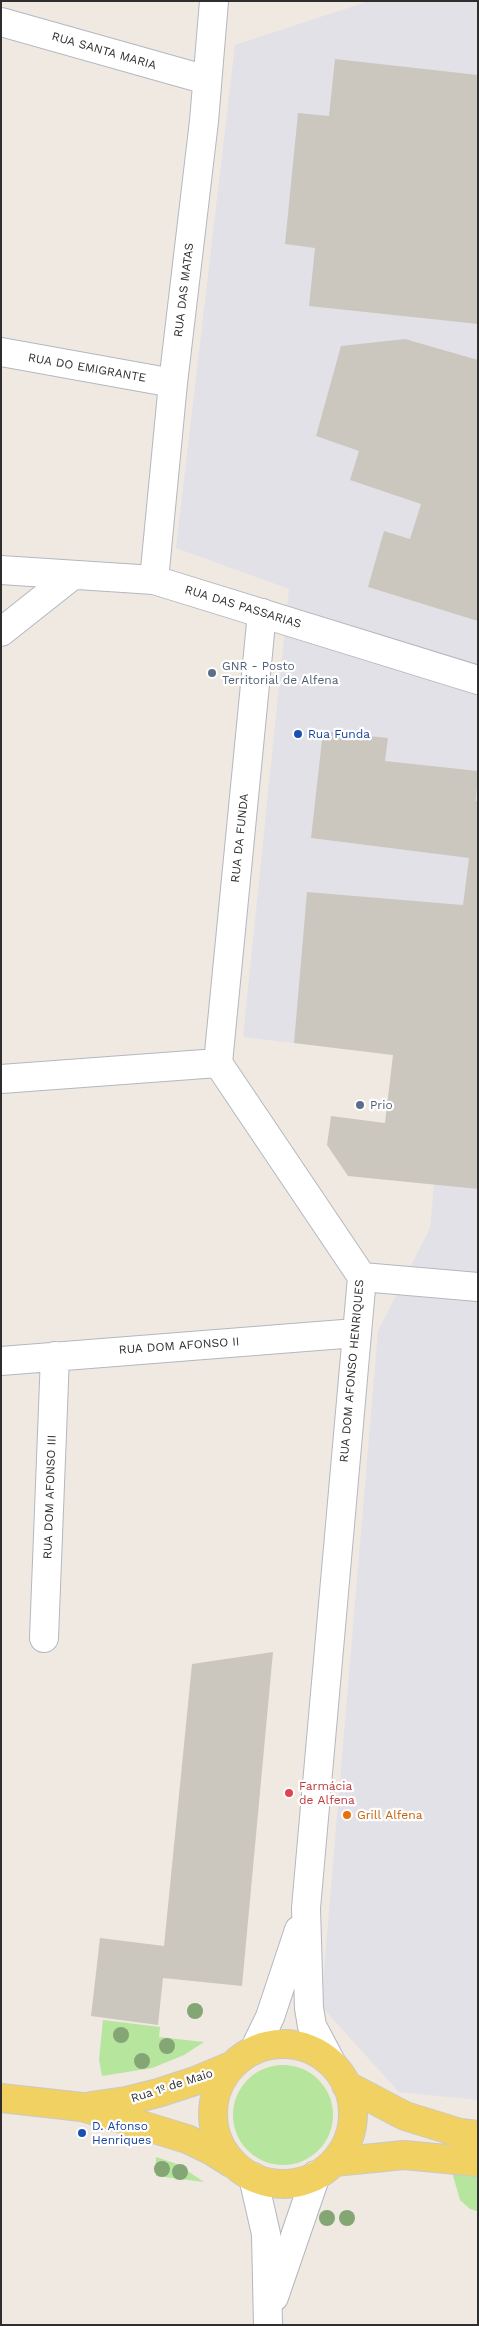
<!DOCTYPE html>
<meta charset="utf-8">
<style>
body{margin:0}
#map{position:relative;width:479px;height:2326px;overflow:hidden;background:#efe9e1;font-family:"Work Sans",sans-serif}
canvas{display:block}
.frame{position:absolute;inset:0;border:2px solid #2e2e2e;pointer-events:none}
</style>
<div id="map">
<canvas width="479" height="2326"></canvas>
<div class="frame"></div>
</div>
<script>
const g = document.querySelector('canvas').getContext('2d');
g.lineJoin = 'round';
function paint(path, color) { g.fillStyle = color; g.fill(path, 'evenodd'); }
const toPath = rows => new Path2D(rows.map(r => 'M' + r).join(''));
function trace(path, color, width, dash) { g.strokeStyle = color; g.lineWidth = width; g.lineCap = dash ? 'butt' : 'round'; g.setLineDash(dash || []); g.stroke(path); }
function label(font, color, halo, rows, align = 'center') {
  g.font = font + ' "Work Sans",sans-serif'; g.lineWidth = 4.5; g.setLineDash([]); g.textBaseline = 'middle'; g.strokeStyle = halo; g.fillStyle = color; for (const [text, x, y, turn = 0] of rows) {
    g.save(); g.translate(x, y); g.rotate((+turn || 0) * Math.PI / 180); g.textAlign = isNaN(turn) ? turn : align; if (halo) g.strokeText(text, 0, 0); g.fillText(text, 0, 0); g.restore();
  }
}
paint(toPath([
 [369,1,478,1,478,2100,399,2092,321,2006,378,1331,430,1228,434,1184,393,1055,243,1037,289,589,176,548,235,45]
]), '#e3e1e8');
paint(toPath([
 [103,2020,160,2027,159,2037,204,2042,184,2055,152,2068,102,2076,99,2060],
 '233 2115a50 50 0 1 1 100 0a50 50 0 1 1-100 0Z',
 [156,2157,177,2164,204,2182,156,2176],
 [452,2172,478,2173,477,2211,470,2209,460,2200]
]), '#b6e59e');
paint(toPath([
 [335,59,478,75,478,324,309,306,315,248,285,244,298,113,329,116],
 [405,339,478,360,478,621,368,587,384,531,410,539,421,504,350,480,359,451,316,436,341,346],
 [323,731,388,738,385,761,478,771,476,801,478,801,478,1189,348,1176,327,1145,331,1116,385,1123,393,1055,294,1043,307,892,463,905,469,858,311,838],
 [273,1652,242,1986,163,1978,158,2025,91,2016,100,1938,164,1946,192,1664]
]), '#cbc7bf');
const minor = toPath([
 [1,22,207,80],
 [1,352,173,383],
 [154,580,173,383,204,121,214,1],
 [218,1063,362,1277,306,1908,309,2008,312,2026,331,2062],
 [218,1063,262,613],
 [1,1079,218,1063],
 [362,1277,478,1287],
 [1,1361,356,1333],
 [44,1638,55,1356],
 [254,2050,270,2017,299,1930],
 [253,2177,266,2234,268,2325],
 [274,2297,316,2175]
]);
const tertiary = toPath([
 [1,570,154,580,478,680],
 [1,632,73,575]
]);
const primary = toPath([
 '213 2114a70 70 0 1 1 140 0a70 70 0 1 1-140 0Z',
 [346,2085,405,2116,460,2133,478,2135],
 [1,2098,82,2107,187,2139,212,2151,231,2163],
 [91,2106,126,2101,158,2093,195,2081,231,2066],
 [334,2162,404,2155,478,2162]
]);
trace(minor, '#b4b7c1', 30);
trace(tertiary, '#b4b7c1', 30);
trace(primary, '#c9c9c9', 30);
trace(minor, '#fff', 28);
trace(tertiary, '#fff', 28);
trace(primary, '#f2d163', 28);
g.fillStyle = '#84a574';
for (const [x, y] of [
 [195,2011],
 [121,2035],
 [167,2046],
 [142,2061],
 [162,2169],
 [180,2172],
 [327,2218],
 [347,2218]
]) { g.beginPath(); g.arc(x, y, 8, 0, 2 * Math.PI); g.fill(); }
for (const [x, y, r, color] of [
 [212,673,5,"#5c6f8a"],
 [298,734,5,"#1a4fb4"],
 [360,1105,5,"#5c6f8a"],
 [289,1793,5,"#e0444e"],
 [347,1815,5,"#e8710a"],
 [82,2133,5,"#1a4fb4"]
]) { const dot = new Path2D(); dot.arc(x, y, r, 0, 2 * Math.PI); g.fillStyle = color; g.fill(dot); trace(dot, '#fff', 2); }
label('12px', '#2e2e2e', '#fff', [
 ["RUA SANTA MARIA",104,51,16],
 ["RUA DAS MATAS",184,290,-83],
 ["RUA DO EMIGRANTE",87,368,10],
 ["RUA DAS PASSARIAS",243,607,17],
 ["RUA DA FUNDA",240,838,-84],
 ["RUA DOM AFONSO II",179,1346,-4],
 ["RUA DOM AFONSO HENRIQUES",352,1371,-85],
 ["RUA DOM AFONSO III",50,1497,-88],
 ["Rua 1º de Maio",172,2086,-18]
]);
label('12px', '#4e5e75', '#fff', [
 ["GNR - Posto",222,666],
 ["Territorial de Alfena",222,680],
 ["Prio",370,1105]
], 'left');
label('12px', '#164399', '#fff', [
 ["Rua Funda",308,734],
 ["D. Afonso",92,2126],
 ["Henriques",92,2140]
], 'left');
label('12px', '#be3a42', '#fff', [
 ["Farmácia",299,1786],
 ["de Alfena",299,1800]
], 'left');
label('12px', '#c56008', '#fff', [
 ["Grill Alfena",357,1815]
], 'left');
</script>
